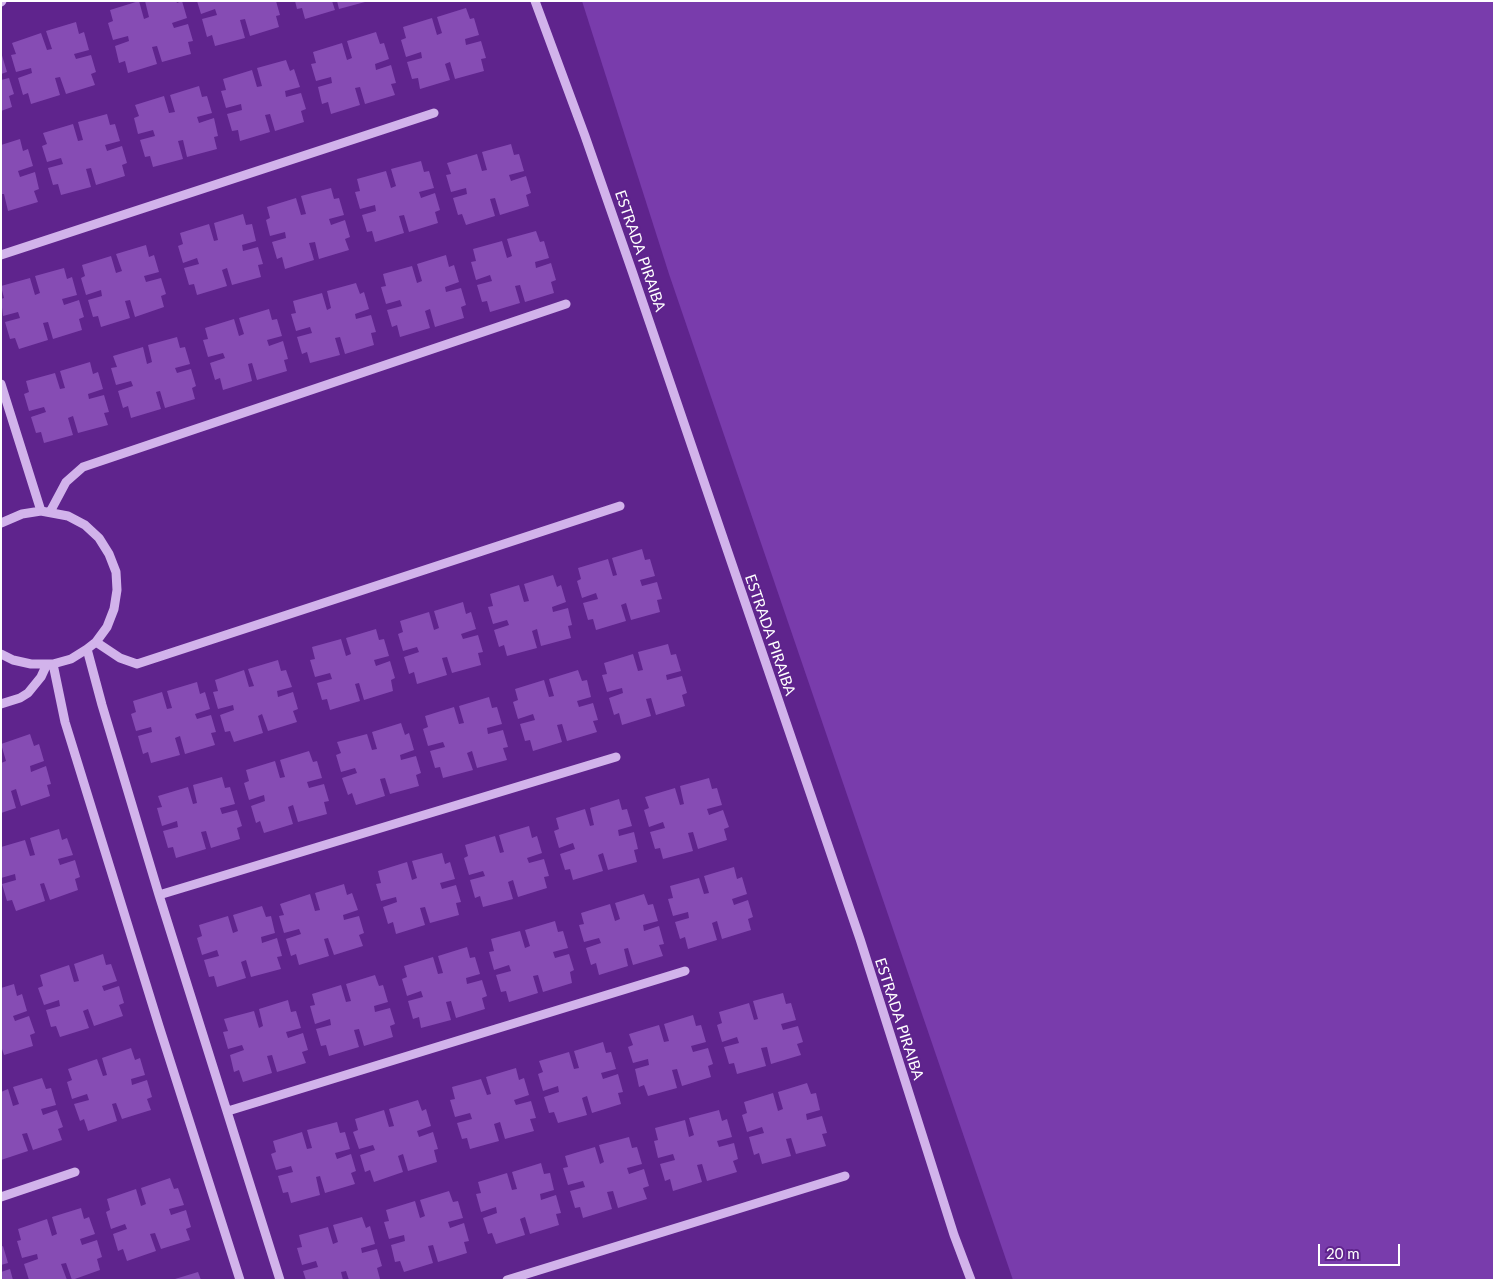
<!DOCTYPE html>
<style>
body{margin:0}
#map{position:relative;width:1495px;height:1281px;overflow:hidden;background:#5f248d;font-family:Lato,sans-serif}
canvas{display:block}
.frame{position:absolute;inset:0;border:2px solid #fff;pointer-events:none}
.scale{position:absolute;left:1318px;top:1244px;width:82px;height:22px;box-sizing:border-box;border:2px solid #fff;border-top:0;padding-left:6px;font-size:15px;line-height:18px;white-space:nowrap;color:#fff;-webkit-text-stroke:4px #5f248d;paint-order:stroke}
</style>
<div id="map">
<canvas width="1495" height="1281"></canvas>
<div class="frame"></div>
<div class="scale">20 m</div>
</div>
<script>
const g = document.querySelector('canvas').getContext('2d');
g.lineJoin = 'round';
function paint(path, color) { g.fillStyle = color; g.fill(path, 'evenodd'); }
const toPath = rows => new Path2D(rows.map(r => 'M' + r).join(''));
function trace(path, color, width, dash) { g.strokeStyle = color; g.lineWidth = width; g.lineCap = dash ? 'butt' : 'round'; g.setLineDash(dash || []); g.stroke(path); }
function label(font, color, halo, rows, align = 'center') {
  g.font = font + ' Lato,sans-serif'; g.lineWidth = 4; g.setLineDash([]); g.textBaseline = 'middle'; g.strokeStyle = halo; g.fillStyle = color; for (const [text, x, y, turn = 0] of rows) {
    g.save(); g.translate(x, y); g.rotate((+turn || 0) * Math.PI / 180); g.textAlign = isNaN(turn) ? turn : align; if (halo) g.strokeText(text, 0, 0); g.fillText(text, 0, 0); g.restore();
  }
}
paint(toPath([
 [582,1,1494,1,1494,1280,1013,1280,669,274]
]), '#793cac');
paint(toPath([
 [139,1,144,19,149,17,145,1,176,1,177,3,182,1,187,18,172,23,174,28,188,24,193,41,188,42,191,54,162,62,157,46,152,47,157,64,128,73,125,61,119,63,115,46,129,41,128,36,113,40,108,23,113,21,110,10],
 [197,1,276,1,280,15,276,16,279,27,250,36,245,19,240,20,245,38,215,46,212,35,207,37,202,19,217,15,215,9,201,14],
 [295,1,332,1,335,10,305,19,302,8,297,9],
 [337,1,364,1,365,2,339,9],
 [466,8,470,19,474,18,479,35,465,39,466,45,481,41,486,58,481,59,484,71,455,79,450,62,445,64,450,80,420,89,418,78,412,79,407,62,422,58,421,52,406,57,401,40,406,38,403,27,432,18,437,35,442,33,437,17],
 [76,22,79,34,84,32,89,50,74,54,76,59,91,55,96,72,91,74,95,85,66,94,60,77,55,78,60,95,31,104,28,93,23,95,18,78,32,73,31,68,16,72,11,55,16,54,12,43,41,33,47,50,52,49,46,31],
 [376,32,380,44,384,43,389,59,375,64,376,70,391,65,396,83,391,84,395,95,365,104,360,87,355,88,360,105,331,114,328,102,322,104,318,87,332,83,331,77,316,81,311,64,316,63,313,52,342,43,347,60,352,58,347,41],
 [1,52,7,72,1,74],
 [286,60,290,71,294,69,300,87,285,91,286,97,301,93,306,109,301,111,304,122,275,131,270,114,265,115,270,132,240,141,238,130,232,131,227,114,242,110,241,104,226,108,221,91,226,90,223,79,252,70,257,87,262,86,257,68],
 [9,78,14,94,9,96,12,107,1,111,1,80],
 [199,86,202,97,207,96,212,113,197,117,199,123,214,118,218,136,214,137,217,149,187,157,183,140,178,141,183,159,153,167,150,156,145,157,140,140,155,136,153,130,138,134,134,118,139,116,135,105,164,96,169,113,175,112,170,95],
 [107,114,110,125,115,124,120,141,105,145,107,151,122,146,127,163,122,165,125,176,96,185,91,168,86,169,91,187,61,195,58,184,53,185,48,168,63,164,61,158,47,162,42,146,47,144,43,133,73,124,78,141,83,140,78,122],
 [20,139,23,151,28,149,33,166,18,171,20,177,35,172,39,189,34,191,38,202,8,211,4,194,1,194,1,145],
 [511,144,514,155,519,154,524,171,509,175,511,181,526,176,531,193,526,195,529,206,500,215,495,198,490,199,495,216,466,225,462,214,458,215,453,198,467,194,466,188,451,192,446,175,451,174,447,163,477,154,482,171,487,170,482,152],
 [421,161,424,172,429,171,434,188,419,192,421,198,435,193,440,210,435,212,438,223,409,232,404,215,399,216,404,233,375,242,372,231,367,232,362,215,376,211,375,205,360,209,355,192,360,191,357,179,386,171,391,188,396,186,391,169],
 [331,188,334,199,339,198,344,215,329,219,331,225,345,220,350,237,345,239,349,250,319,259,315,242,309,243,314,260,285,269,282,257,277,259,272,242,286,238,285,232,270,236,266,220,270,218,267,207,296,198,301,215,306,214,301,196],
 [243,214,246,225,252,224,256,241,242,245,243,251,258,247,263,264,258,265,261,277,232,285,227,268,222,270,227,286,197,295,194,284,189,285,184,268,199,264,197,258,183,263,178,246,183,244,180,233,209,224,214,241,218,240,214,223],
 [536,231,540,242,544,241,549,258,535,262,536,268,551,263,556,280,551,282,554,293,525,302,520,285,515,286,520,303,490,312,487,301,482,302,477,285,492,281,490,275,476,280,471,262,476,261,473,249,502,241,507,258,512,256,507,239],
 [146,245,149,257,154,255,159,272,144,276,146,282,161,278,166,294,161,296,164,307,135,317,130,300,125,301,130,318,101,327,98,316,93,317,88,300,102,296,101,290,86,295,81,278,85,276,82,265,111,256,116,273,122,271,116,254],
 [446,255,449,267,454,265,459,282,445,287,446,292,461,288,466,305,461,307,464,318,435,327,430,309,425,311,430,328,400,337,397,325,392,327,387,310,402,306,400,300,386,304,381,287,386,286,383,274,412,266,417,283,422,281,417,264],
 [64,268,67,279,72,277,77,295,62,299,64,305,79,300,84,317,79,319,82,330,53,339,48,322,43,323,48,340,19,349,15,338,10,339,5,322,20,318,18,312,3,316,1,299,4,298,1,286,30,278,35,295,40,293,35,276],
 [356,283,360,294,364,292,369,309,355,314,356,319,371,315,376,332,371,333,374,345,345,354,340,337,335,338,340,355,310,363,307,352,302,354,297,337,312,333,310,327,296,331,291,314,296,313,293,301,322,293,327,310,331,308,327,291],
 [269,309,272,320,277,319,282,336,267,340,269,346,283,341,288,359,284,360,287,371,257,380,252,363,248,364,252,381,223,390,220,378,215,380,210,363,225,358,223,353,208,357,203,340,208,339,205,328,234,319,239,336,244,334,239,318],
 [177,337,180,348,185,347,190,364,175,368,177,373,191,369,196,386,192,388,195,399,165,408,160,391,156,392,161,409,131,418,128,406,123,408,118,391,133,386,131,381,116,385,111,368,117,367,113,356,143,347,147,364,152,362,148,345],
 [90,362,93,374,98,372,103,389,88,394,89,399,104,395,109,412,104,413,108,425,78,433,73,416,68,418,73,435,44,443,41,432,36,433,31,417,46,412,44,407,29,411,24,394,29,392,26,381,55,373,60,389,65,388,60,371],
 [642,549,645,560,650,559,655,576,640,580,642,586,657,582,662,599,657,600,660,612,631,620,626,603,621,605,626,621,596,630,593,619,588,620,583,603,598,599,596,593,582,598,577,581,581,579,578,568,608,559,613,576,617,575,612,558],
 [553,575,557,587,561,585,566,602,552,607,553,612,568,608,572,625,568,626,571,638,541,646,537,629,532,631,537,648,507,656,504,645,499,647,494,630,509,625,507,620,493,624,488,607,493,606,490,594,519,585,524,602,529,601,524,584],
 [463,602,466,614,471,612,476,629,461,634,463,639,478,635,483,652,478,653,481,665,452,673,447,657,442,658,447,675,417,684,414,672,409,674,404,657,419,652,417,647,403,651,398,634,403,632,400,621,429,612,434,630,439,628,434,611],
 [376,629,379,640,384,639,389,656,374,660,376,666,390,661,395,678,391,680,393,691,364,700,359,683,355,684,360,701,330,710,327,699,322,700,317,683,332,679,330,673,315,677,310,660,315,659,312,647,341,639,346,656,351,654,346,638],
 [668,644,671,655,676,654,681,671,666,675,667,680,682,676,687,693,682,695,685,706,656,715,651,698,646,699,651,716,622,725,619,713,614,715,609,698,623,693,622,688,607,692,602,675,607,674,604,663,633,654,638,671,643,670,638,652],
 [278,660,281,671,286,670,292,687,277,691,278,697,293,692,298,709,293,711,297,722,268,731,262,714,258,716,263,733,234,742,230,731,225,732,220,715,234,710,233,705,218,709,213,692,218,691,215,680,244,670,249,687,254,686,248,669],
 [578,670,582,681,587,680,591,697,577,701,579,707,593,703,598,720,593,721,597,732,567,741,562,724,557,725,562,742,533,751,530,740,525,741,520,724,535,720,533,714,518,719,513,702,518,700,515,689,544,680,549,697,554,696,549,679],
 [197,682,200,694,205,692,210,709,195,714,197,719,211,715,216,732,211,733,215,745,185,754,180,736,175,738,180,755,151,763,148,752,143,754,138,736,152,732,151,727,136,731,131,714,136,712,133,701,162,692,167,709,172,708,167,691],
 [489,697,492,708,497,707,502,724,487,728,488,734,503,730,508,747,503,748,507,760,477,768,472,751,467,753,473,770,443,778,440,767,435,768,430,751,445,747,443,742,428,746,423,729,428,727,425,716,454,707,459,724,464,723,459,706],
 [401,723,405,735,409,733,414,750,400,755,401,760,416,756,421,773,416,775,419,786,390,794,385,778,380,779,385,796,356,805,352,793,348,795,342,778,357,773,355,768,341,772,336,755,341,753,337,742,367,734,372,750,377,749,372,732],
 [30,734,34,746,39,744,44,761,30,766,31,772,46,766,51,784,47,785,50,796,21,806,16,789,11,791,16,808,1,813,1,763,6,761,1,744],
 [309,751,313,762,317,761,322,778,307,782,309,788,324,784,329,801,324,802,327,814,298,822,293,805,288,807,293,824,264,833,260,821,256,823,251,806,265,801,264,795,249,800,244,783,249,781,246,770,275,761,280,778,285,777,280,760],
 [222,777,225,788,230,787,235,804,220,808,222,814,237,810,242,826,237,828,240,839,211,848,206,831,201,832,206,849,176,858,173,847,168,848,163,831,178,827,177,821,162,826,157,808,162,807,158,796,188,787,193,804,197,803,193,785],
 [709,778,712,789,717,788,722,805,707,809,709,815,723,810,729,827,724,829,727,840,698,849,693,832,688,833,693,851,663,859,660,848,655,849,650,832,665,828,663,822,649,827,644,810,649,808,645,797,675,788,680,805,684,804,680,786],
 [619,799,622,810,627,809,632,826,618,830,619,836,634,832,638,849,634,850,637,862,608,870,603,853,598,855,603,871,573,880,570,869,565,870,560,854,575,849,573,843,559,848,554,831,559,829,556,818,585,809,590,826,594,825,590,808],
 [529,826,532,838,537,836,542,853,527,858,529,863,544,859,549,876,544,877,547,888,518,897,513,880,508,882,513,899,483,907,480,896,475,898,470,880,485,876,483,871,469,875,464,858,468,856,465,845,495,836,500,853,504,852,499,835],
 [59,829,62,840,67,838,73,855,58,859,60,865,75,860,80,877,75,879,78,890,50,900,44,883,40,884,45,901,16,911,12,900,7,901,2,884,16,880,15,874,1,878,1,847,25,840,30,856,35,855,30,838],
 [442,853,445,864,450,862,455,879,440,883,442,889,456,885,461,902,456,903,459,915,430,923,425,907,420,908,425,925,396,934,393,922,388,924,383,907,397,902,396,897,381,901,376,884,381,883,378,871,407,862,412,880,417,878,412,861],
 [734,867,737,879,742,877,747,894,732,899,734,905,748,900,753,917,748,919,751,930,722,939,717,921,712,923,717,940,688,949,685,937,680,939,675,922,689,918,688,912,673,916,668,899,673,898,670,886,699,878,704,894,709,893,704,876],
 [344,884,347,895,352,893,358,910,343,915,344,920,359,916,364,933,359,935,363,946,334,955,328,938,324,939,329,956,299,965,296,954,291,956,286,939,301,934,299,929,284,933,279,916,284,915,280,904,310,894,315,911,320,910,315,893],
 [644,894,648,905,653,904,658,921,643,925,644,931,659,926,664,944,659,945,663,956,633,965,628,948,624,949,628,966,599,975,596,963,591,965,586,948,601,943,599,938,584,942,579,925,584,924,581,913,610,904,615,921,620,919,615,903],
 [262,906,266,917,271,916,275,933,261,937,262,943,277,938,282,956,277,957,281,969,251,977,246,960,241,962,246,978,217,987,214,976,209,977,204,960,219,956,217,950,202,955,197,938,202,936,199,925,228,916,233,933,238,931,233,915],
 [555,921,558,932,563,931,568,948,553,952,555,958,569,954,574,970,570,972,572,983,543,992,538,975,533,976,538,993,509,1002,506,991,501,992,496,975,511,971,509,965,494,970,489,952,494,951,491,939,520,931,525,948,530,946,525,930],
 [467,947,470,958,475,957,480,974,466,978,467,984,482,980,487,996,482,998,485,1009,456,1018,451,1001,446,1002,451,1020,421,1028,419,1017,413,1019,408,1001,423,997,421,991,407,996,402,979,407,977,404,966,433,957,438,974,443,973,438,956],
 [103,954,106,965,111,964,117,981,102,986,104,991,119,986,124,1003,119,1005,123,1016,94,1026,88,1009,83,1011,89,1028,60,1037,56,1026,51,1027,46,1010,60,1006,59,1000,44,1005,38,988,43,986,40,975,69,965,74,982,79,981,74,964],
 [375,975,379,986,383,985,388,1002,374,1006,375,1012,390,1008,395,1024,390,1026,393,1037,364,1046,359,1029,354,1030,359,1047,329,1056,326,1045,321,1046,316,1029,331,1025,330,1019,315,1024,310,1006,315,1005,312,994,341,985,346,1002,351,1001,346,984],
 [14,984,17,996,22,994,27,1011,13,1016,15,1021,29,1016,35,1033,30,1035,33,1046,4,1055,1,1046,1,988],
 [783,993,786,1004,791,1003,796,1020,781,1024,783,1030,798,1026,803,1042,797,1044,801,1055,771,1064,767,1047,761,1048,766,1066,737,1074,734,1063,729,1064,724,1047,739,1043,737,1037,722,1042,717,1025,722,1023,719,1012,749,1003,754,1020,758,1019,753,1001],
 [288,1000,291,1012,296,1011,301,1028,286,1032,288,1038,303,1033,308,1050,302,1052,306,1063,277,1072,272,1055,267,1056,272,1073,243,1082,239,1070,234,1072,230,1055,244,1050,242,1045,228,1049,223,1032,228,1031,224,1019,254,1011,259,1028,263,1026,259,1009],
 [693,1015,696,1026,701,1025,706,1042,691,1046,693,1052,708,1048,713,1064,708,1066,711,1077,682,1086,677,1069,672,1070,677,1088,648,1096,644,1085,639,1087,635,1069,649,1065,648,1059,633,1063,628,1047,633,1045,629,1034,659,1025,664,1042,669,1041,664,1024],
 [603,1042,606,1053,611,1052,616,1069,601,1073,603,1079,618,1074,623,1092,618,1093,621,1104,592,1113,587,1096,582,1098,587,1115,558,1123,554,1112,549,1113,544,1097,559,1092,558,1086,543,1091,538,1074,543,1072,539,1061,569,1052,574,1069,579,1068,574,1051],
 [131,1048,135,1060,140,1058,145,1075,131,1079,132,1085,147,1080,152,1097,147,1099,151,1110,122,1119,116,1103,112,1104,117,1121,88,1131,84,1119,80,1121,74,1104,89,1100,87,1094,72,1099,67,1082,72,1080,68,1069,97,1059,103,1076,107,1075,102,1058],
 [516,1068,519,1080,524,1078,529,1095,514,1100,516,1105,531,1101,536,1118,530,1119,534,1131,505,1139,500,1122,494,1124,499,1141,470,1149,467,1138,462,1139,457,1123,472,1119,470,1113,455,1117,450,1100,455,1099,452,1087,481,1079,487,1095,491,1094,486,1077],
 [42,1078,46,1089,51,1088,56,1105,41,1109,43,1115,57,1110,63,1127,58,1129,62,1140,33,1150,27,1133,22,1134,28,1151,1,1160,1,1092,8,1089,13,1106,19,1104,13,1087],
 [807,1083,811,1094,816,1093,820,1110,806,1114,807,1120,822,1116,827,1133,822,1134,826,1146,796,1154,791,1138,786,1139,791,1156,762,1164,759,1153,754,1155,749,1137,764,1133,762,1127,747,1132,742,1115,747,1113,744,1102,773,1093,778,1111,783,1109,778,1092],
 [418,1100,422,1111,426,1109,431,1126,417,1131,419,1137,433,1132,438,1149,434,1150,437,1162,408,1171,403,1154,398,1156,403,1172,374,1182,370,1170,365,1172,360,1155,375,1150,373,1145,359,1149,353,1132,358,1130,355,1119,384,1110,389,1127,394,1126,389,1109],
 [719,1110,722,1121,727,1119,732,1137,717,1141,719,1147,734,1143,738,1159,733,1161,737,1172,707,1181,702,1164,697,1165,702,1182,673,1191,670,1179,665,1181,660,1164,675,1160,673,1154,658,1158,654,1141,658,1140,655,1128,685,1120,689,1137,694,1135,689,1118],
 [337,1122,340,1133,345,1132,350,1149,335,1153,337,1159,351,1154,356,1171,351,1173,355,1184,325,1193,320,1176,316,1177,320,1195,291,1203,288,1192,283,1193,278,1176,293,1172,291,1166,276,1170,271,1154,276,1152,273,1141,302,1132,307,1149,312,1148,307,1130],
 [629,1137,632,1148,637,1147,642,1164,627,1168,629,1174,644,1169,649,1186,643,1188,647,1199,618,1208,613,1191,607,1192,612,1209,583,1218,580,1207,575,1208,570,1191,585,1187,583,1181,568,1185,563,1168,568,1167,565,1156,595,1147,600,1164,604,1162,599,1145],
 [541,1163,544,1174,550,1173,554,1190,540,1194,541,1200,556,1195,561,1213,556,1214,559,1225,530,1234,525,1217,520,1219,525,1235,496,1244,492,1233,488,1234,483,1218,497,1213,496,1207,481,1212,476,1194,481,1193,478,1182,507,1173,512,1190,517,1189,512,1172],
 [170,1178,174,1189,178,1188,184,1205,169,1209,171,1215,186,1210,191,1227,186,1229,190,1240,161,1249,155,1233,150,1234,156,1251,127,1261,123,1249,118,1251,113,1234,127,1229,125,1224,111,1229,106,1212,110,1210,107,1199,136,1189,141,1206,146,1204,141,1188],
 [449,1191,453,1202,458,1201,463,1218,448,1222,450,1228,464,1223,469,1241,464,1242,467,1253,438,1262,433,1245,428,1246,433,1263,404,1272,400,1261,395,1262,391,1245,405,1241,404,1235,389,1239,384,1222,389,1221,386,1210,415,1201,420,1218,425,1216,420,1200],
 [81,1208,84,1219,89,1217,95,1234,80,1239,82,1245,97,1240,102,1257,97,1259,100,1270,72,1280,66,1263,61,1264,67,1280,29,1280,24,1264,38,1259,37,1254,22,1258,17,1241,21,1240,18,1229,47,1219,52,1236,57,1234,52,1217],
 [362,1217,366,1228,370,1226,375,1244,361,1248,362,1253,377,1249,382,1266,377,1268,380,1279,349,1280,346,1271,341,1272,343,1280,306,1280,303,1271,318,1267,316,1261,302,1265,297,1248,302,1247,299,1235,328,1227,333,1244,338,1242,333,1225],
 [3,1246,8,1263,1,1265,1,1247],
 [10,1269,13,1280,1,1280,1,1272],
 [198,1272,201,1280,176,1280,175,1279]
]), '#864cb4');
trace(toPath([
 [535,1,585,136,632,271,860,939,954,1235,971,1280],
 [1,2,2,1],
 [1,255,434,113],
 [1,384,41,511],
 [50,512,66,482,83,467,566,304],
 [1,523,22,514,41,511,68,516,85,525,99,538,109,554,116,572,117,590,114,609,107,627,96,642,87,649,71,659,53,664,31,664,13,660,1,654],
 [96,642,120,658,137,664,620,506],
 [87,649,102,705,159,895,280,1280],
 [53,664,65,722,159,1026,240,1280],
 [1,704,20,698,28,693,41,677,47,664],
 [159,895,616,757],
 [228,1111,685,971],
 [1,1197,75,1172],
 [507,1280,845,1176]
]), '#d2b3eb', 9);
label('15px', '#fff', '#5f248d', [
 ["ESTRADA PIRAIBA",640,251,71],
 ["ESTRADA PIRAIBA",770,635,71],
 ["ESTRADA PIRAIBA",899,1019,72]
]);
</script>
